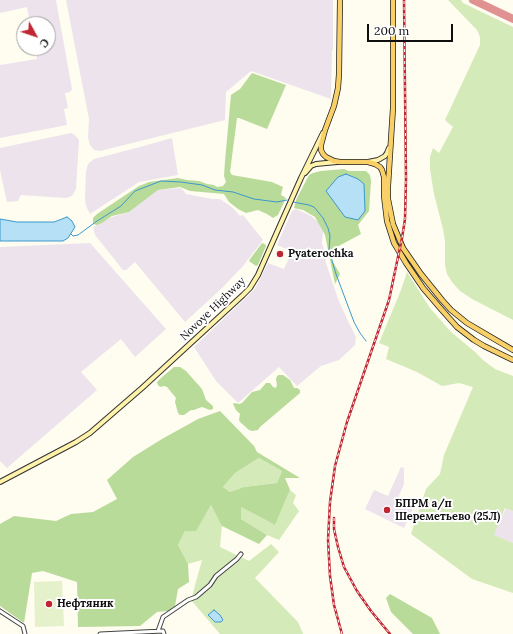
<!DOCTYPE html>
<meta charset="utf-8">
<style>
body{margin:0}
#map{position:relative;width:513px;height:634px;overflow:hidden;background:#fffcf0;font-family:Lora,serif}
canvas{display:block}
.north{position:absolute;left:16px;top:16px;width:40px;height:40px;box-sizing:border-box;background:#fff;border:1px solid #9f9f9f;border-radius:50%;rotate:130deg;font-size:11px;font-weight:700;line-height:16px;text-align:center;color:#0f0f0f}
.north::after{content:'';display:block;margin:auto;width:14px;height:18px;background:#c02632;clip-path:polygon(50% 0,100% 100%,50% 72%,0 100%)}
.scale{position:absolute;left:367px;top:24px;width:86px;height:18px;box-sizing:border-box;border:2px solid #0f0f0f;border-top:0;padding-left:5px;font-size:12px;line-height:14px;white-space:nowrap;color:#0f0f0f;-webkit-text-stroke:3px #fff;paint-order:stroke}
</style>
<div id="map">
<canvas width="513" height="634"></canvas>
<div class="north">С</div>
<div class="scale">200 m</div>
</div>
<script>
const g = document.querySelector('canvas').getContext('2d');
g.lineJoin = 'round';
function paint(path, color) { g.fillStyle = color; g.fill(path, 'evenodd'); }
const toPath = rows => new Path2D(rows.map(r => 'M' + r).join(''));
function trace(path, color, width, dash) { g.strokeStyle = color; g.lineWidth = width; g.lineCap = dash ? 'butt' : 'round'; g.setLineDash(dash || []); g.stroke(path); }
function label(font, color, halo, rows, align = 'center') {
  g.font = font + ' Lora,serif'; g.lineWidth = 4; g.setLineDash([]); g.textBaseline = 'middle'; g.strokeStyle = halo; g.fillStyle = color; for (const [text, x, y, turn = 0] of rows) {
    g.save(); g.translate(x, y); g.rotate((+turn || 0) * Math.PI / 180); g.textAlign = isNaN(turn) ? turn : align; if (halo) g.strokeText(text, 0, 0); g.fillText(text, 0, 0); g.restore();
  }
}
paint(toPath([
 [0,0,56,0,72,89,70,92,65,93,68,108,64,109,67,125,0,138,0,65,37,59,35,48,48,48,48,24,30,24,27,7,0,13],
 [66,0,333,0,333,50,332,50,331,99,251,71,226,92,225,120,100,151,94,150,90,145,88,138,89,119],
 [71,133,75,135,79,140,76,189,72,196,66,198,21,195,18,201,7,202,0,170,0,148],
 [172,138,178,175,139,182,90,214,86,206,85,199,86,172,88,164,94,159,140,147],
 [180,188,183,190,186,194,212,199,220,199,233,208,240,216,243,215,263,240,243,266,222,288,185,322,135,262,126,270,123,270,95,235,93,227,112,217,129,212,158,190],
 [296,209,311,216,319,223,323,232,322,243,325,254,326,263,338,299,348,321,356,337,355,345,339,360,321,366,297,386,279,367,238,403,216,381,194,347,255,289,268,263,284,269,291,253,287,249,277,245,292,211],
 [90,243,166,329,135,357,121,339,81,372,97,390,7,468,0,461,0,247],
 [401,467,404,468,404,484,397,500,413,508,404,528,365,509,374,490,388,496],
 [506,508,513,511,513,543,493,535]
]), '#ece3ed');
paint(toPath([
 [448,0,461,0,463,3,513,27,513,320,472,299,460,291,452,282,447,274,445,265,445,241,443,229,434,194,430,169,430,157,433,148,439,153,453,127,445,120,480,45,480,37,477,30],
 [407,272,430,308,450,331,475,352,483,360,495,369,513,376,513,511,505,508,494,535,513,543,513,593,472,579,411,534,426,489,440,474,444,455,473,387,459,383,442,386,417,372,386,359,389,347,379,343,401,290],
 [259,458,282,471,277,483,244,487,230,492,223,487,235,473],
 [290,490,296,495,293,503,299,511,279,540,267,535,241,519,241,507,275,525],
 [211,505,222,525,220,547,249,561,271,544,279,552,255,578,298,622,303,634,220,634,191,600,202,560,188,564,178,545,185,531,196,530]
]), '#d4eab9');
paint(toPath([
 [252,73,286,85,267,129,239,118,237,118,230,172,232,175,272,182,283,187,282,190,281,195,286,198,278,215,273,218,267,214,258,210,246,213,238,209,229,202,224,194,190,191,180,187,158,190,129,212,112,216,102,223,97,225,93,224,93,218,97,214,139,186,149,182,178,178,187,180,199,181,207,184,214,185,217,187,223,186,226,182,224,176,225,161,231,95,240,89],
 [344,169,349,171,366,171,370,175,371,181,369,211,358,225,361,234,335,248,330,257,340,274,335,284,325,235,315,217,303,210,294,208,296,200,309,175,313,173,321,171],
 [262,243,265,244,266,246,258,265,256,266,249,261,250,259],
 [174,367,180,367,186,371,202,389,206,400,213,406,213,409,210,410,202,407,199,408,194,410,191,410,184,415,180,415,178,413,175,402,176,398,167,387,164,386,160,387,158,385,157,382,161,378],
 [279,375,283,375,290,380,294,388,297,388,300,390,300,393,260,427,258,430,252,431,249,430,240,422,239,420,240,414,236,410,233,404,234,403,239,404,242,403,252,392,260,390,266,383,270,383,273,387,276,388,277,385,276,379,277,376],
 [220,411,254,446,257,452,300,478,285,478,290,490,275,525,241,507,241,519,267,535,259,544,222,526,211,505,196,531,185,531,178,545,188,564,189,582,178,589,175,606,168,611,157,612,140,626,78,627,77,582,43,571,32,573,24,623,0,606,0,524,14,516,56,521,71,514,93,512,117,499,107,480,133,457,162,439,198,419],
 [259,458,282,471,277,483,244,487,230,492,223,487,235,473],
 [390,594,432,618,440,634,413,634,391,612,386,598]
]), '#b8db99');
paint(toPath([
 [62,581,64,626,35,627,34,582]
]), '#e5f1cb');
const water = toPath([
 [346,174,358,179,364,184,365,211,358,220,345,217,326,191,338,177,346,174],
 [67,217,72,221,75,227,68,238,63,241,0,241,0,219,17,222,54,222,67,217],
 [214,610,220,615,223,620,221,622,215,622,208,615,214,610]
]);
paint(water, '#b5e0f6');
trace(water, '#3c98ce', 1);
trace(toPath([
 [293,202,309,205,314,207,323,218,328,228,330,236,329,250,336,274,354,322,360,333,366,341],
 [71,234,73,236,78,235,97,221,121,206,135,191,161,181,181,182,202,185,215,190,233,192,254,199,277,202,287,200]
]), '#3c98ce', 1);
trace(toPath([
 [473,0,513,19]
]), '#e09191', 8);
const street = toPath([
 [0,611,23,626,25,634],
 [158,631,163,617,188,600,196,597,210,585,216,576,237,559,241,554],
 [100,634,163,631,164,634]
]);
const secondary = toPath([
 [368,162,378,160,385,156,387,153,389,148],
 [305,173,311,166,316,164,337,162],
 [0,482,76,442,90,433,142,388,243,295,250,288,258,275,301,178,323,133]
]);
const primary = toPath([
 [340,0,339,74,338,88,334,106,325,130,321,145,321,150,323,154,326,157,334,161,340,162,368,162,375,164,380,167,382,170,384,177,384,196,387,221,394,243,406,263,423,288,441,309,457,327,474,340,484,346,513,360],
 [393,0,393,108,388,186,388,199,393,224,403,248,421,274,442,300,451,310,467,323,513,350]
]);
trace(street, '#424242', 5);
trace(secondary, '#313131', 6);
trace(primary, '#202020', 6);
trace(street, '#fff', 3);
trace(secondary, '#fff3ab', 4);
trace(primary, '#f8d067', 4.5);
const rail = toPath([
 [334,518,334,529,338,547,344,567,357,591,371,611,390,634],
 [342,634,334,605,330,576,328,540,330,502,335,466,347,422,389,300,402,238,405,219,406,179,404,0]
]);
trace(rail, '#c02632', 2.5);
trace(rail, '#fff', 1, [3]);
for (const [x, y, r, color] of [
 [280,254,4,"#c02632"],
 [387,510,4,"#c02632"],
 [49,604,4,"#c02632"]
]) { const dot = new Path2D(); dot.arc(x, y, r, 0, 2 * Math.PI); g.fillStyle = color; g.fill(dot); trace(dot, '#fff', 1.5); }
label('bold 11px', '#0f0f0f', '#fff', [
 ["Pyaterochka",288,254],
 ["БПРМ а/п",395,504],
 ["Шереметьево (25Л)",395,517],
 ["Нефтяник",57,604]
], 'left');
label('11px', '#0f0f0f', '#fff', [
 ["Novoye Highway",213,309,-44]
]);
</script>
